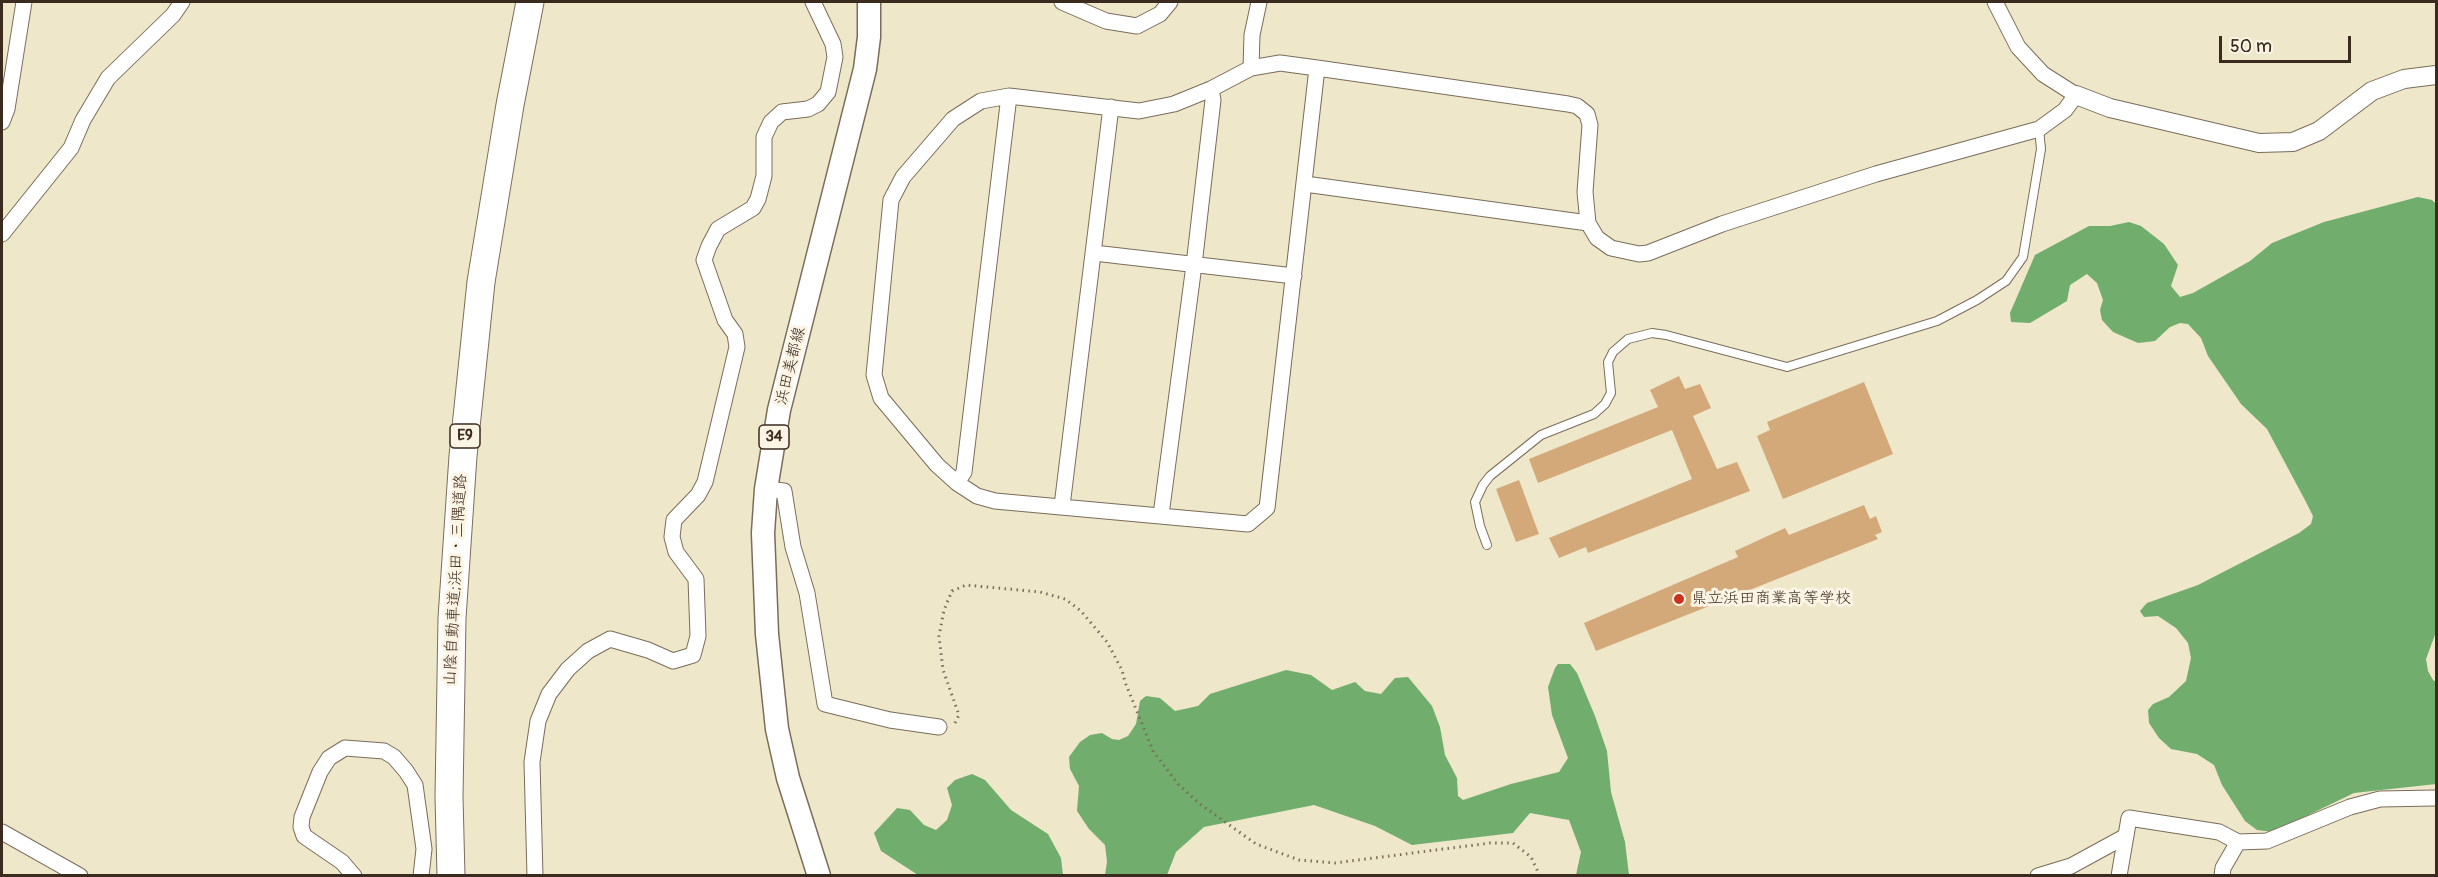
<!DOCTYPE html>
<meta charset="utf-8">
<style>
body{margin:0}
#map{position:relative;width:2438px;height:877px;overflow:hidden;background:#eee7ca;font-family:Pangolin,sans-serif}
canvas{display:block}
.frame{position:absolute;inset:0;border:3px solid #3b2a1e;pointer-events:none}
.scale{position:absolute;left:2219px;top:36px;width:132px;height:27px;box-sizing:border-box;border:3px solid #3b2a1e;border-top:0;padding-left:8px;font-size:18px;line-height:21px;white-space:nowrap;color:#3b2a1e;-webkit-text-stroke:4px #fcf5e5;paint-order:stroke}
</style>
<div id="map">
<canvas width="2438" height="877"></canvas>
<div class="frame"></div>
<div class="scale">50 m</div>
</div>
<script>
const g = document.querySelector('canvas').getContext('2d');
g.lineJoin = 'round';
function paint(path, color) { g.fillStyle = color; g.fill(path, 'evenodd'); }
const toPath = rows => new Path2D(rows.map(r => 'M' + r).join(''));
function trace(path, color, width, dash) { g.strokeStyle = color; g.lineWidth = width; g.lineCap = dash ? 'butt' : 'round'; g.setLineDash(dash || []); g.stroke(path); }
function label(font, color, halo, rows, align = 'center') {
  g.font = font + ' Pangolin,"Klee One",sans-serif'; g.lineWidth = 6; g.setLineDash([]); g.textBaseline = 'middle'; g.strokeStyle = halo; g.fillStyle = color; for (const [text, x, y, turn = 0] of rows) {
    g.save(); g.translate(x, y); g.rotate((+turn || 0) * Math.PI / 180); g.textAlign = isNaN(turn) ? turn : align; if (halo) g.strokeText(text, 0, 0); g.fillText(text, 0, 0); g.restore();
  }
}
paint(toPath([
 [2418,197,2432,200,2436,204,2436,632,2426,659,2428,671,2433,680,2436,682,2436,784,2354,793,2273,832,2257,830,2245,821,2222,785,2214,765,2197,754,2171,749,2159,738,2149,723,2148,710,2153,704,2169,697,2186,681,2191,658,2188,643,2176,628,2158,616,2144,617,2140,611,2147,603,2198,585,2299,533,2311,524,2313,516,2306,502,2267,429,2241,404,2208,356,2201,338,2188,324,2180,323,2170,327,2155,341,2138,343,2113,332,2102,320,2100,310,2103,300,2097,283,2087,274,2070,285,2067,301,2030,323,2011,322,2010,313,2035,255,2089,226,2110,226,2129,222,2141,226,2164,244,2178,265,2171,286,2180,297,2193,293,2250,261,2272,243,2324,222],
 [1558,664,1570,664,1577,673,1595,716,1607,751,1611,792,1625,842,1629,875,1576,875,1581,852,1569,820,1530,813,1513,833,1412,845,1375,826,1314,805,1204,827,1176,852,1167,875,1105,875,1107,862,1105,845,1089,829,1077,811,1079,786,1070,769,1069,757,1080,742,1090,735,1102,733,1112,739,1119,740,1128,736,1136,724,1140,701,1146,696,1160,698,1175,711,1198,706,1210,694,1286,670,1311,675,1332,690,1355,682,1365,691,1381,694,1395,678,1408,677,1432,706,1440,727,1445,755,1457,778,1458,796,1463,800,1511,784,1559,772,1568,758,1552,715,1548,687,1555,668],
 [972,774,985,780,1011,810,1048,834,1061,858,1063,875,918,875,881,851,874,833,897,808,910,810,924,825,936,830,947,820,952,805,947,788,955,780]
]), '#71ad6d');
paint(toPath([
 [1679,376,1685,389,1700,384,1711,408,1693,416,1717,469,1737,462,1750,491,1588,553,1586,547,1559,558,1549,538,1692,479,1672,430,1538,483,1529,459,1658,407,1650,390],
 [1864,382,1893,454,1783,499,1757,436,1770,430,1767,422],
 [1519,480,1539,534,1516,542,1496,489],
 [1864,505,1870,519,1876,516,1882,532,1875,535,1878,539,1596,651,1584,623,1738,557,1735,551,1785,528,1789,535]
]), '#d3a97a');
const service = toPath([
 [1487,545,1480,526,1475,502,1483,485,1490,476,1541,435,1594,414,1605,404,1611,393,1608,362,1613,352,1628,339,1652,333,1666,335,1787,367,1937,321,1977,300,2006,281,2023,257,2041,149,2039,129]
]);
const minor = toPath([
 [1062,2,1106,21,1137,26,1160,14,1170,2],
 [1251,68,1252,35,1259,2],
 [1317,68,1267,508,1248,524,995,501,977,496,957,483,937,465,881,398,874,375,891,200,903,177,953,119,981,101,1009,96,1139,111,1174,104,1211,89,1251,68,1280,63,1317,68,1568,104,1577,106,1587,114,1590,125,1585,192,1588,223,1597,238,1611,248,1639,254,1648,253,1722,224,1876,174,2039,129,2065,110,2076,95,2043,74,2018,47,1995,2],
 [2,122,7,109,24,2],
 [1305,184,1588,223],
 [2,234,71,148,83,120,108,78,173,15,182,2],
 [1094,253,1294,276],
 [957,483,964,472,1009,96],
 [766,489,784,491,793,547,807,593,825,704,890,720,939,727],
 [1062,506,1111,107],
 [1161,515,1194,265,1213,100,1211,89],
 [2,832,80,876],
 [354,876,342,862,304,836,301,827,302,817,320,772,329,758,345,748,384,751,394,757,406,771,415,785,424,849,421,876],
 [535,876,532,762,538,721,549,694,568,669,588,651,610,639,648,650,673,661,693,655,698,636,696,579,676,552,672,537,674,520,698,495,705,482,737,347,735,334,725,320,704,260,709,246,718,229,753,208,758,199,764,176,764,137,771,122,782,112,808,109,818,104,828,92,835,57,833,44,813,2],
 [2038,876,2071,866,2126,836],
 [2119,876,2129,818,2219,832,2238,842,2267,841,2350,807,2380,799,2436,798],
 [2222,876,2223,868,2238,842]
]);
const tertiary = toPath([
 [2076,95,2110,108,2259,143,2293,142,2319,131,2372,91,2404,79,2436,75]
]);
const primary = toPath([
 [819,876,788,778,777,729,767,634,763,533,766,489,779,410,865,69,869,37,869,2]
]);
const motorway = toPath([
 [451,876,449,797,452,618,463,456,481,282,510,105,530,2]
]);
trace(service, '#7a6c5a', 10);
trace(minor, '#7a6c5a', 17);
trace(tertiary, '#7a6c5a', 20);
trace(primary, '#7a6c5a', 25);
trace(motorway, '#7a6c5a', 29);
trace(toPath([
 [955,723,959,715,943,670,939,636,944,610,952,591,966,585,1040,592,1065,599,1081,611,1107,642,1122,670,1125,682,1153,751,1178,784,1200,804,1256,844,1299,860,1335,863,1490,843,1513,843,1531,857,1540,876]
]), '#7a6c5a', 3, [1.5, 4.5]);
trace(service, '#fff', 8);
trace(minor, '#fff', 15);
trace(tertiary, '#fff', 18);
trace(primary, '#fff', 22);
trace(motorway, '#fff', 27);
for (const [x, y, r, color] of [
 [1679,599,6,"#c8321e"]
]) { const dot = new Path2D(); dot.arc(x, y, r, 0, 2 * Math.PI); g.fillStyle = color; g.fill(dot); trace(dot, '#fcf5e5', 2); }
for (const [x, y, w] of [
 [465,436,30],
 [774,437,30]
]) { const box = new Path2D(); box.roundRect(x - w / 2, y - 12, w, 24, 4.5); g.fillStyle = '#fcf5e5'; g.fill(box); trace(box, '#3b2a1e', 1.5); }
label('bold 15px', '#3b2a1e', null, [
 ["E9",465,436],
 ["34",774,437]
]);
label('16px', '#3b2a1e', '#fcf5e5', [
 ["浜田美都線",791,366,-76],
 ["山陰自動車道;浜田・三隅道路",456,580,-87]
]);
label('16px', '#3b2a1e', '#fcf5e5', [
 ["県立浜田商業高等学校",1691,599]
], 'left');
</script>
